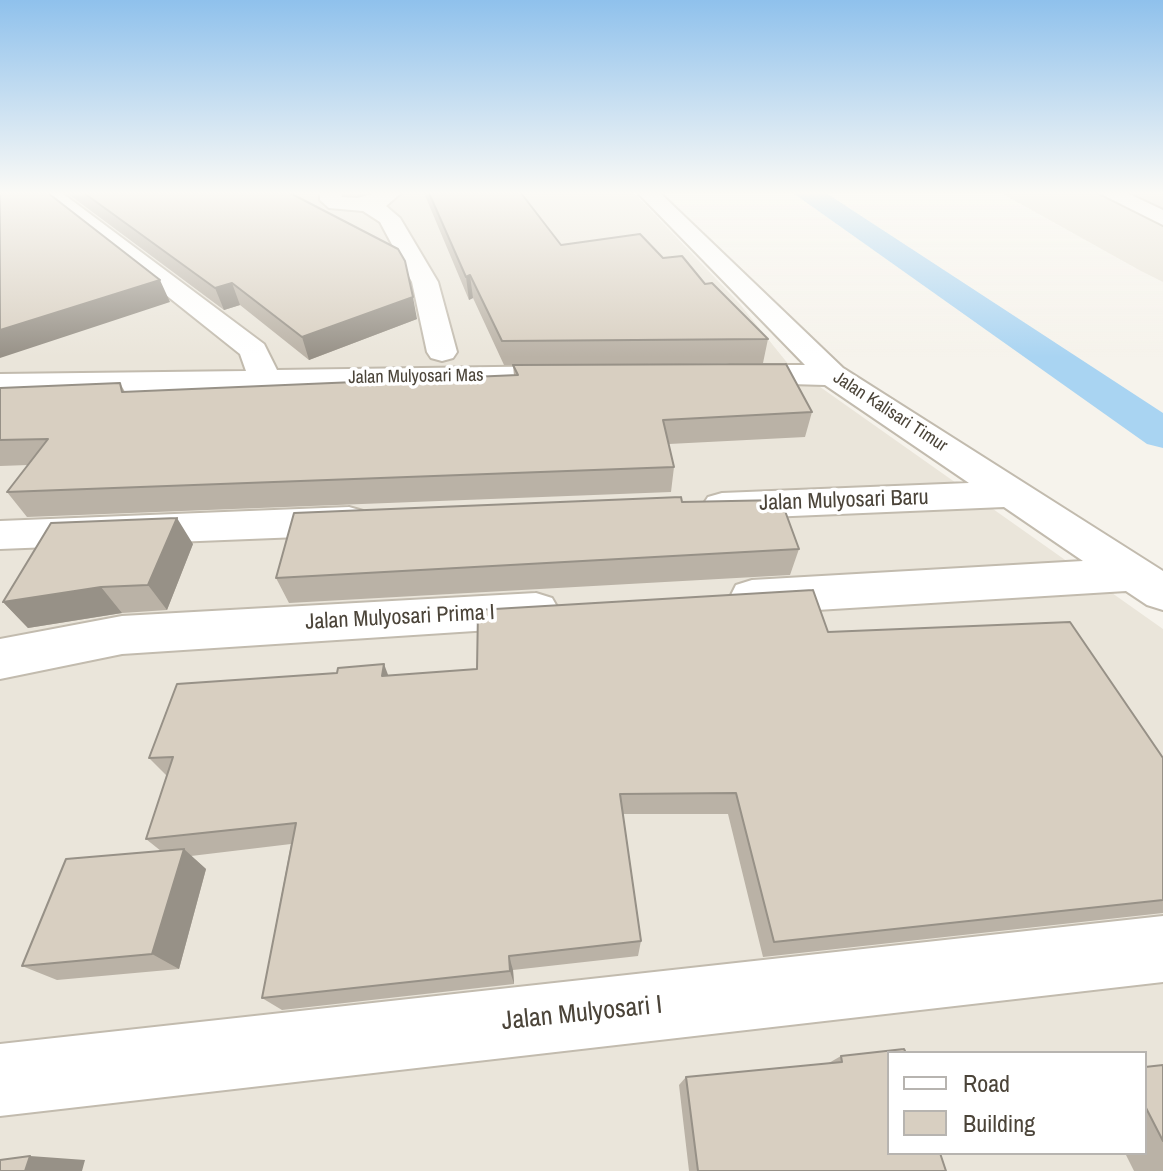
<!DOCTYPE html>
<style>
body{margin:0}
#map{position:relative;width:1163px;height:1171px;overflow:hidden;background:#f6f3ec;font-family:"Archivo Narrow",sans-serif}
canvas{display:block}
.legend{position:absolute;left:887px;top:1051px;width:260px;height:104px;box-sizing:border-box;background:#fff;border:2px solid #b7b4b0;margin:0;padding:10px 14px;list-style:none;font-size:24px;color:#4b4439}
.legend li{display:flex;align-items:center;gap:16px;height:40px}
.legend b{width:40px;border:2px solid #b7b4b0}
</style>
<div id="map">
<canvas width="1163" height="1171"></canvas>
<ul class="legend">
<li><b style="height:10px;background:#fff"></b>Road</li>
<li><b style="height:22px;background:#d8cfc1"></b>Building</li>
</ul>
</div>
<script>
const g = document.querySelector('canvas').getContext('2d');
g.lineJoin = 'round';
function paint(path, color) { g.fillStyle = color; g.fill(path, 'evenodd'); }
const toPath = rows => new Path2D(rows.map(r => 'M' + r).join(''));
function trace(path, color, width, dash) { g.strokeStyle = color; g.lineWidth = width; g.lineCap = dash ? 'butt' : 'round'; g.setLineDash(dash || []); g.stroke(path); }
function label(font, color, halo, rows, align = 'center') {
  g.font = font + ' "Archivo Narrow",sans-serif'; g.lineWidth = 7; g.setLineDash([]); g.textBaseline = 'middle'; g.strokeStyle = halo; g.fillStyle = color; for (const [text, x, y, turn = 0] of rows) {
    g.save(); g.translate(x, y); g.rotate((+turn || 0) * Math.PI / 180); g.textAlign = isNaN(turn) ? turn : align; if (halo) g.strokeText(text, 0, 0); g.fillText(text, 0, 0); g.restore();
  }
}
paint(toPath([
 [0,193,634,193,739,303,789,365,1163,629,1163,1171,0,1171],
 [889,1053,1145,1053,1145,1153,889,1153],
 [1001,193,1163,193,1163,282,1141,271]
]), '#eae5da');
paint(toPath([
 [793,193,826,193,1163,413,1163,448,1147,444,793,193]
]), '#a9d4f2');
const minor = toPath([
 [38,193,62,193,264,344,277,370,566,366,577,369,582,376,577,383,566,386,0,394,0,374,246,371,240,354,38,193],
 [320,193,341,193,342,197,357,198,376,193,401,193,386,206,400,218,438,282,457,352,453,358,442,361,431,358,427,352,412,282,380,222,363,211,329,208,320,200,320,193],
 [638,193,660,193,843,368,1163,571,1163,610,1147,605,1126,591,752,614,736,609,730,597,736,585,752,580,1083,561,1004,507,722,519,708,515,702,506,708,497,722,493,969,483,825,385,719,382,714,375,719,368,730,365,805,365,638,193],
 [1099,193,1127,193,1163,210,1163,225,1099,193],
 [349,507,363,511,369,521,363,531,349,535,0,549,0,521,349,507],
 [536,593,552,598,559,610,552,622,536,627,122,654,0,679,0,639,122,616,536,593],
 [1163,916,1163,982,0,1116,0,1044,1163,916]
]);
trace(minor, '#c2bbae', 4);
paint(minor, '#fff');
paint(toPath([
 [67,193,296,193,292,194,417,319,309,360,240,305,224,310],
 [424,193,521,193,561,245,663,258,705,284,768,339,763,363,595,365,812,412,805,437,669,444,674,467,671,492,27,517,7,492,28,465,0,466,0,388,120,383,125,392,514,376,513,365,504,365,473,298,469,300],
 [682,502,799,549,790,575,289,603,276,578],
 [193,544,167,610,122,613,28,628,3,602],
 [828,632,1163,758,1163,914,1163,913,763,957,728,814,623,814,641,941,638,956,513,970,514,984,282,1010,262,998,291,844,191,856,206,869,179,969,57,980,22,966,161,851,146,839,167,776,149,758,388,676,477,669],
 [841,1056,946,1171,689,1171,679,1085,686,1077,827,1064],
 [1163,1065,1163,1171,1134,1171,1125,1153,1145,1153,1145,1067]
]), '#bab2a6');
paint(toPath([
 [470,275,473,298,469,300,466,277],
 [160,280,170,302,0,358,0,330],
 [232,283,240,305,224,310,215,288],
 [413,297,417,319,309,360,302,337],
 [177,518,193,544,167,610,148,585],
 [101,587,122,613,28,628,3,602],
 [384,664,393,688,382,676],
 [184,849,206,869,179,969,152,954],
 [509,956,513,970,514,984,510,971],
 [30,1156,85,1160,82,1171,25,1171]
]), '#979187');
const building = toPath([
 [0,193,48,193,160,280,0,330,0,193],
 [84,193,290,193,398,249,405,261,413,297,302,337,232,283,215,288,84,193],
 [429,193,521,193,561,245,640,234,663,258,682,256,705,284,712,283,768,339,502,341,470,275,466,277,429,193],
 [786,364,812,412,663,420,674,467,7,492,48,439,0,440,0,388,120,383,122,392,518,375,513,365,786,364],
 [681,497,682,502,781,500,799,549,276,578,294,513,681,497],
 [177,518,148,585,101,587,3,602,51,523,177,518],
 [813,590,828,632,1070,622,1163,758,1163,900,774,942,736,793,620,794,641,941,509,956,510,971,262,998,296,823,146,839,173,757,149,758,177,684,337,673,338,668,384,664,382,676,477,669,478,610,813,590],
 [184,849,152,954,22,966,66,859,184,849],
 [904,1049,906,1053,889,1053,889,1153,940,1153,946,1171,698,1171,686,1077,842,1062,841,1056,904,1049],
 [1163,1065,1163,1141,1145,1106,1145,1067,1163,1065],
 [30,1156,25,1171,0,1171,0,1160,30,1156]
]);
paint(building, '#d8cfc1');
trace(building, '#979187', 2);
const sky = g.createLinearGradient(0, 0, 0, 357);
sky.addColorStop(0, '#8fc1ec');
sky.addColorStop(0.54, '#fbfaf6');
sky.addColorStop(1, '#fbfaf600');
g.fillStyle = sky;
g.fillRect(0, 0, 1163, 357);
label('18px', '#4b4439', '#fff', [
 ["Jalan Mulyosari Mas",416,377,-1],
 ["Jalan Kalisari Timur",890,412,33]
]);
label('22px', '#4b4439', '#fff', [
 ["Jalan Mulyosari Baru",844,501,-2],
 ["Jalan Mulyosari Prima I",400,618,-3]
]);
label('26px', '#4b4439', '#fff', [
 ["Jalan Mulyosari I",582,1014,-6]
]);
</script>
